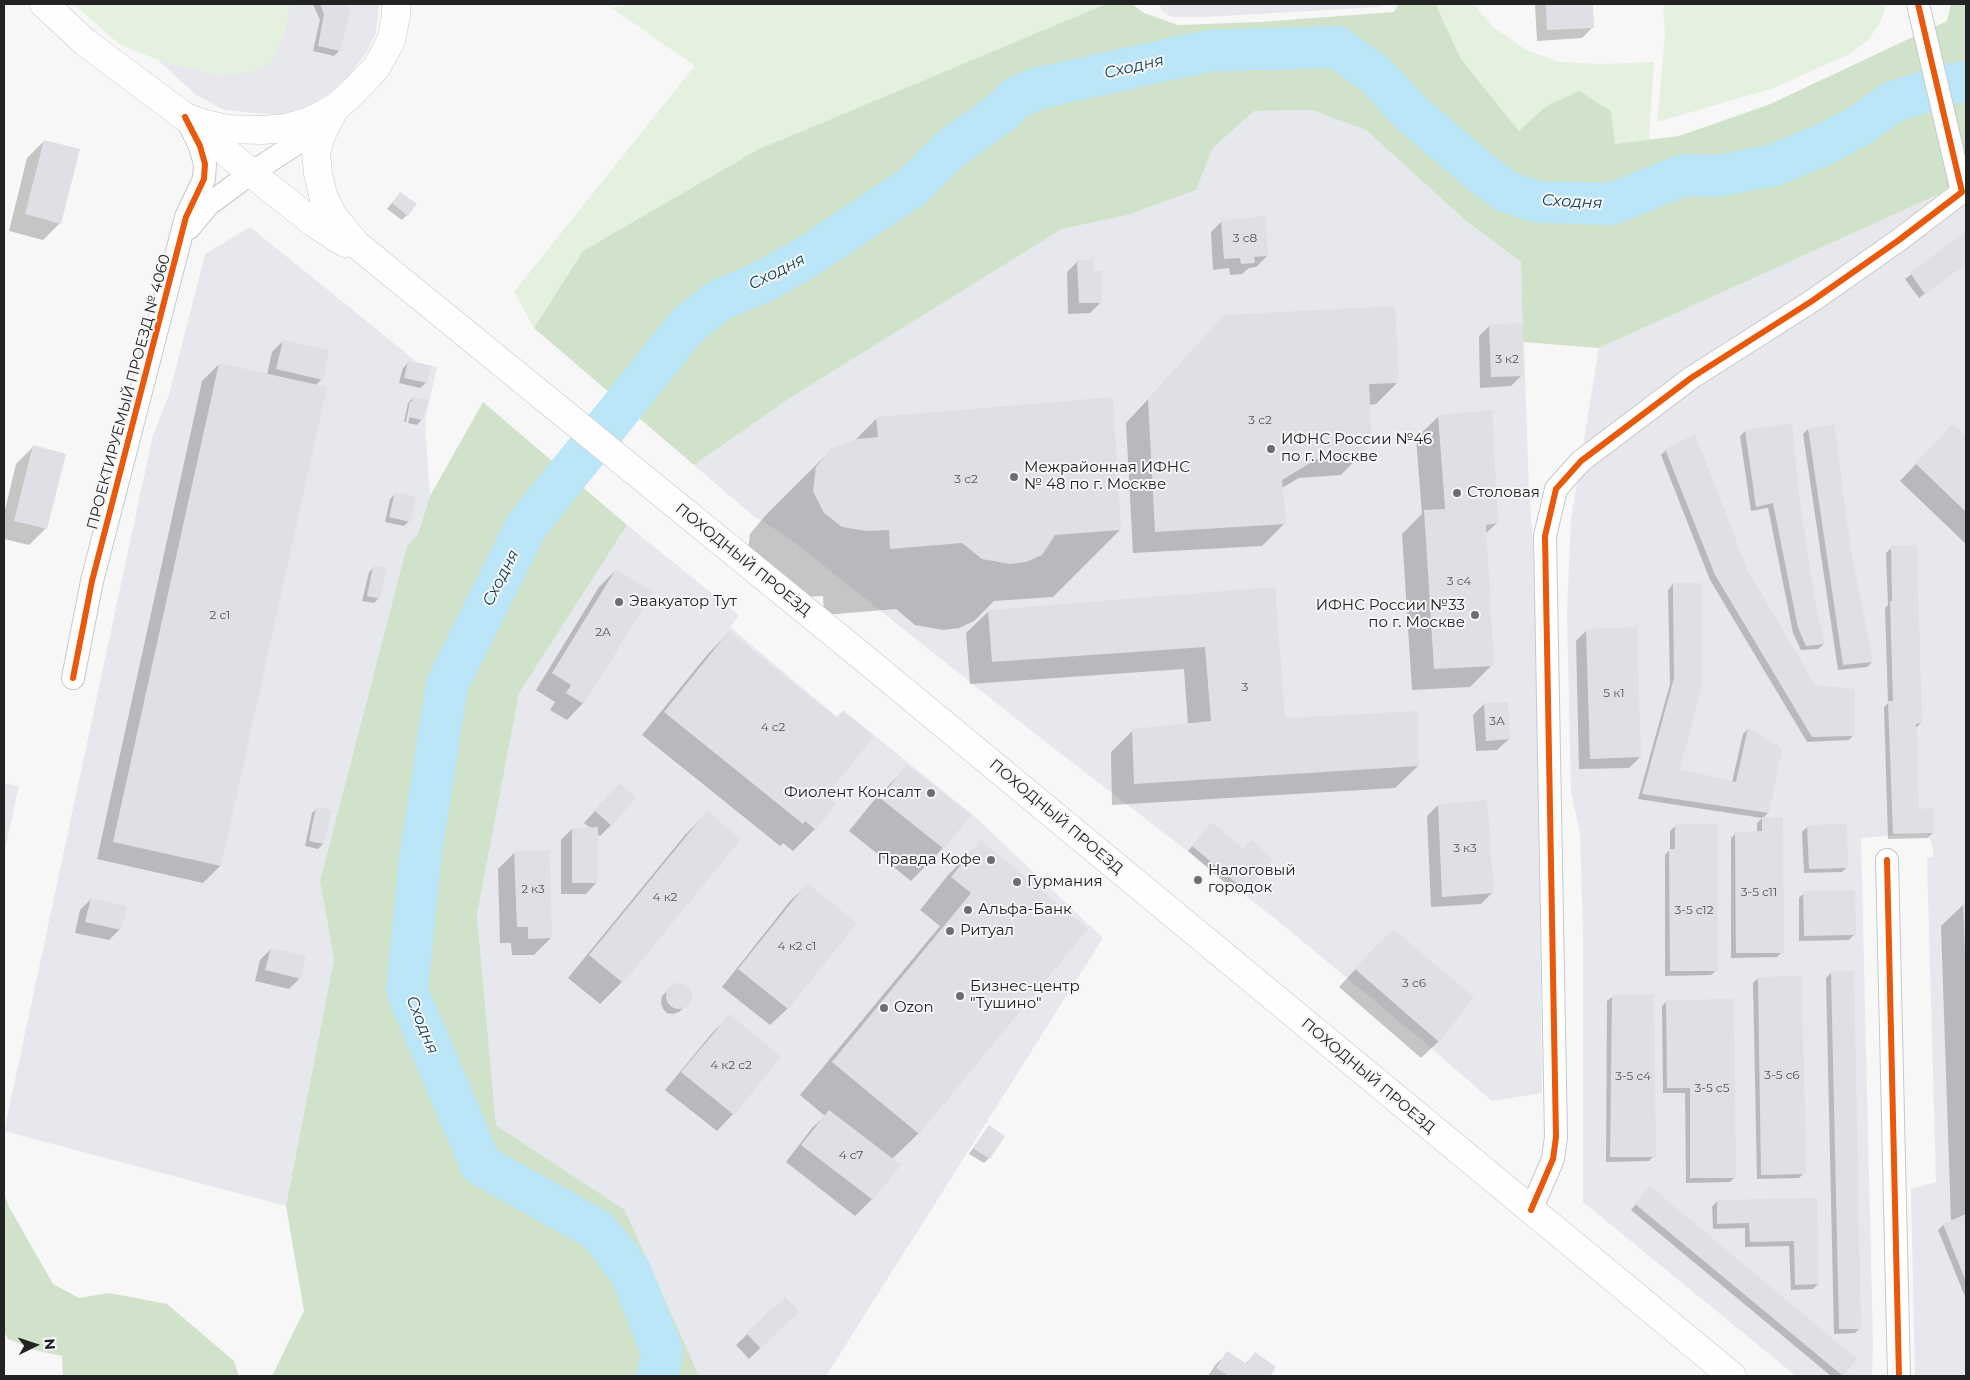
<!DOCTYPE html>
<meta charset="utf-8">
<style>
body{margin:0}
#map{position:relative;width:1970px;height:1380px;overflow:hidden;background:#f7f7f7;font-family:Montserrat,sans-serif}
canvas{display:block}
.frame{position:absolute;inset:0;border:5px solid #222323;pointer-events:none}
.north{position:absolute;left:10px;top:1320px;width:50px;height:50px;-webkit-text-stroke:4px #f6f6f8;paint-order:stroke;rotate:86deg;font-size:14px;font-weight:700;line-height:20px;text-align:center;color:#222323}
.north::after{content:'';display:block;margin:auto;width:18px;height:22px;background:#222323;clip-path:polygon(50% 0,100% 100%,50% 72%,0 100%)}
</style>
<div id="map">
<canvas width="1970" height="1380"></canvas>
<div class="frame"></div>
<div class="north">N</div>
</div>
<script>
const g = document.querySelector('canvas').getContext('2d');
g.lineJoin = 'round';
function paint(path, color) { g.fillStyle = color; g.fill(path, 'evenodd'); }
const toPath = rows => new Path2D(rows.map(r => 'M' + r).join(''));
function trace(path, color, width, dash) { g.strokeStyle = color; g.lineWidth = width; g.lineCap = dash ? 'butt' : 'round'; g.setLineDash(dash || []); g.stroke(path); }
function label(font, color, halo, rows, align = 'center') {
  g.font = font + ' Montserrat,sans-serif'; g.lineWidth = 4; g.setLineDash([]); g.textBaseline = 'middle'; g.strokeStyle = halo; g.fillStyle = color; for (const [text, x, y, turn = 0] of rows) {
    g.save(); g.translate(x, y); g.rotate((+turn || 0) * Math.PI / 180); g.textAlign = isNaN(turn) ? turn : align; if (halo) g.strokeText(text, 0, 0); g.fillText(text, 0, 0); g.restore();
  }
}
paint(toPath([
 [290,4,379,4,376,33,366,53,347,78,325,96,306,108,279,115,224,110,196,95,158,60,218,75,283,39],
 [1159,4,1387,4,1380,7,1204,17,1172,17,1162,11],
 [1311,110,1366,130,1466,221,1521,262,1529,490,1533,541,1537,623,1542,1093,1492,1101,1424,1042,1277,920,1034,733,789,538,752,515,694,465,790,398,1062,229,1128,215,1196,190,1213,148,1254,111],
 [1966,182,1966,1376,1915,1376,1911,1189,1936,1182,1927,858,1933,857,1933,848,1928,833,1861,838,1873,1344,1872,1376,1796,1376,1583,1202,1583,935,1580,834,1571,791,1567,612,1571,519,1599,348],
 [250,227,417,362,437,367,425,421,430,496,418,534,407,547,320,881,334,959,286,1206,4,1131,153,435,169,395,205,254],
 [627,525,739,615,730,627,837,717,843,710,974,816,1103,938,826,1376,699,1376,625,1210,496,1125,477,915,519,692],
 [4,783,19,786,4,854]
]), '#e7e8ed');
paint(toPath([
 [74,4,290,4,283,39,270,64,251,73,218,75,158,60,119,44],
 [606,4,611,4,612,8,636,4,1106,4,757,150,583,251,534,328,514,292,695,66],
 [1437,4,1474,4,1493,27,1528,51,1560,62,1603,64,1654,62,1649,140,1614,144,1545,107,1520,132,1461,59,1437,8],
 [1663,4,1884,4,1885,9,1880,23,1869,39,1850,54,1771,89,1657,122,1665,36]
]), '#e3f1de');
paint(toPath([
 [1106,4,1132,4,1144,13,1178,25,1260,22,1394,12,1398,4,1437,4,1437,8,1461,59,1519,131,1545,107,1579,91,1611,111,1615,144,1679,136,1768,105,1947,21,1951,4,1966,4,1966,182,1599,348,1523,342,1521,262,1466,221,1366,130,1311,110,1254,111,1213,148,1196,190,1128,215,1062,229,790,398,694,465,534,328,583,251,757,150],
 [483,402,627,525,519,693,477,915,496,1125,625,1210,699,1376,272,1376,304,1311,286,1206,334,959,320,881,407,546,418,534,430,496],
 [4,1193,9,1207,53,1284,79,1298,109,1293,167,1304,234,1361,239,1376,63,1376,62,1356,35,1350,8,1339,4,1331]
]), '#d0e2c9');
paint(toPath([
 [313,4,345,4,348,14,339,51,334,56,313,51,320,20],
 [1535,4,1592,4,1593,27,1582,38,1537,41],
 [44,141,60,223,43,240,9,231,27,158],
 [395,199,407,215,402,220,387,209],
 [1222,221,1267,256,1256,267,1249,268,1242,274,1230,275,1229,268,1213,270,1211,232],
 [1966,233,1966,263,1919,298,1905,279],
 [1078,261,1092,272,1101,302,1090,313,1068,314,1067,272],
 [1224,317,1398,382,1376,404,1369,405,1363,452,1341,475,1299,478,1282,488,1285,523,1262,546,1133,553,1126,423],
 [1490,325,1522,375,1511,386,1480,388,1479,336],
 [283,341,322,379,316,385,326,388,220,866,203,883,97,859,202,381,219,364,267,375,272,352],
 [408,363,426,383,420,388,399,383,403,368],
 [413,398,422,419,417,425,408,423,413,402,410,402,406,422,404,422,408,403],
 [1439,416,1497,523,1485,534,1492,665,1470,687,1412,690,1402,534,1422,514,1416,438],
 [877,418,1120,530,1053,597,994,601,974,621,959,628,943,630,915,625,896,609,824,615,823,596,799,597,747,558,750,534,765,516,832,449,854,441],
 [1953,425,1966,438,1966,544,1900,481],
 [1808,429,1851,556,1872,662,1867,667,1838,670,1803,434],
 [1745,431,1798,496,1814,601,1824,644,1818,649,1801,650,1793,633,1768,508,1751,511,1740,436],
 [33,447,46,528,29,545,4,539,4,514,16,464],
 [1666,450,1746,570,1814,687,1854,735,1849,740,1807,742,1710,580,1661,455],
 [395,494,409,521,404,526,385,522,390,499],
 [1891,548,1921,723,1916,728,1918,810,1933,832,1928,838,1888,839,1884,707,1888,703,1885,608,1888,605,1886,553],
 [374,567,379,598,374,603,362,601,369,572],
 [616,570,583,703,567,720,550,710,555,702,536,690,599,587],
 [1673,584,1678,770,1732,782,1743,734,1748,729,1768,813,1763,818,1782,952,1777,957,1731,958,1731,838,1736,833,1757,833,1757,823,1762,818,1638,799,1670,684,1668,590],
 [1274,589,1283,719,1418,766,1395,788,1112,805,1111,752,1133,730,1188,725,1184,669,970,684,966,633,989,611],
 [1587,630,1640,757,1629,768,1579,769,1576,641],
 [729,632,824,796,815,829,793,851,783,843,780,846,642,735,707,655],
 [1484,704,1509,739,1497,750,1476,751,1473,715],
 [908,766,969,816,943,848,911,881,849,831,875,799],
 [619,784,611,825,600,836,596,833,597,882,586,894,561,894,561,840,572,829,592,829,584,823],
 [1438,805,1492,893,1481,904,1431,907,1427,816],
 [317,808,323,844,318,849,305,846,312,813],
 [707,813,622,982,600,1004,568,978,685,835],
 [1676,825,1717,970,1711,975,1665,976,1665,855,1670,849,1670,831],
 [1808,826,1847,867,1842,872,1804,873,1802,832],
 [1207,829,1243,850,1271,859,1239,895,1188,851],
 [981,842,1086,929,918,1134,892,1159,900,1165,872,1199,855,1216,786,1162,812,1128,825,1116,800,1095,940,926,920,910,949,874],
 [515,852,551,938,534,955,512,955,511,943,500,943,498,869],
 [807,885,855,923,787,1009,770,1025,722,987,790,901],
 [1804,893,1855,934,1849,940,1799,941,1799,898],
 [91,899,120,929,109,940,75,933,80,910],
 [1964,904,1966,904,1966,1299,1938,1230,1943,1225,1951,1222,1941,926],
 [1376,947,1472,997,1438,1042,1421,1058,1339,987],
 [271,949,300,978,289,989,255,981,260,960],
 [1832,972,1860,1328,1855,1333,1834,1334,1826,978],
 [1758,978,1804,1173,1799,1178,1757,1179,1753,983],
 [678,984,684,985,689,990,691,995,690,1002,679,1012,673,1014,667,1013,663,1009,661,1003,662,996,672,986],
 [1613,996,1654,1156,1649,1161,1606,1162,1607,1001],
 [1667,1001,1735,1177,1730,1182,1686,1183,1685,1093,1663,1093,1662,1006],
 [730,1016,733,1114,717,1131,665,1090,713,1032],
 [989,1126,989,1158,984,1163,969,1154],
 [1645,1193,1855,1360,1842,1376,1831,1376,1631,1210],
 [1816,1199,1818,1284,1813,1289,1791,1290,1789,1246,1745,1247,1745,1228,1713,1229,1712,1207,1717,1201],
 [785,1298,797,1312,749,1359,736,1345],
 [1228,1353,1245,1364,1255,1354,1275,1367,1269,1376,1208,1376,1216,1364]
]), '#0003');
trace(toPath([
 [658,1376,662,1351,630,1271,599,1231,481,1165,407,991,420,860,447,685,527,525,688,325,718,301,762,282,809,256,912,187,950,149,1002,112,1015,98,1039,88,1208,51,1337,47,1376,75,1410,112,1481,173,1507,192,1539,202,1611,204,1684,175,1718,176,1774,165,1827,143,1857,127,1893,102,1949,84,1966,82]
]), '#bbe6f8', 42);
paint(toPath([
 [320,4,346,4,350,14,340,51,318,46,324,14],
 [1546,4,1593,4,1594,28,1547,30],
 [44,140,80,149,61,224,25,214],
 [400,192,417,204,408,216,392,203],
 [1266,216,1268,256,1254,257,1255,263,1241,264,1240,258,1224,259,1221,220],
 [1966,231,1966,263,1925,294,1910,273],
 [1093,259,1093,271,1102,271,1102,303,1079,303,1077,260],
 [1395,306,1399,383,1369,384,1372,440,1364,453,1322,456,1282,480,1286,524,1155,532,1148,399,1224,315],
 [1522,323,1524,376,1491,377,1489,324],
 [283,340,329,350,323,380,276,369],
 [408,361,431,366,427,383,404,378],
 [219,363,327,387,221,866,113,842],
 [413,397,428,400,423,420,408,417],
 [1113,397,1121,530,1055,535,1042,555,1026,562,1010,564,982,559,962,543,890,549,889,530,867,531,842,527,824,513,813,491,816,467,831,448,857,439,878,437,876,417],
 [1492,410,1498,523,1486,525,1494,666,1434,669,1424,510,1445,509,1438,415],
 [1792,423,1799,496,1815,601,1825,644,1806,646,1798,628,1773,503,1756,507,1745,430],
 [1835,424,1843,493,1852,556,1873,662,1843,665,1808,428],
 [1953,424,1966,436,1966,512,1915,463],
 [1695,434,1747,569,1815,685,1855,689,1855,736,1812,737,1715,575,1665,449],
 [33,445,66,454,47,529,14,521],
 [395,492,416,497,410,522,389,517],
 [1917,545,1922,723,1916,724,1919,809,1933,808,1934,833,1893,834,1888,701,1893,701,1890,601,1892,601,1891,546],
 [373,566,387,568,380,599,367,596],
 [616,569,653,592,584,704,566,693,571,685,552,673],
 [1673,583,1701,583,1702,686,1680,769,1736,782,1748,727,1782,749,1769,813,1642,794,1674,678],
 [1275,587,1285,718,1418,711,1419,766,1134,784,1132,729,1211,721,1205,647,992,662,988,610],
 [1637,627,1641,757,1590,759,1586,629],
 [729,631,837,718,843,711,874,736,826,796,836,804,816,830,805,821,803,824,664,712],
 [1508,702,1510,739,1486,741,1484,703],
 [907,765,971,815,944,849,880,798],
 [619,783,636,797,612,826,595,811],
 [1487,800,1494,893,1442,897,1438,804],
 [316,807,332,810,324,844,309,841],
 [707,811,741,839,623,983,589,955],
 [1762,817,1783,817,1784,953,1736,953,1735,832,1762,831],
 [1212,822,1243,849,1251,840,1273,859,1246,891,1192,846],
 [1675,824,1717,824,1718,971,1670,971,1669,849,1675,849],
 [1847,824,1848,868,1809,869,1807,825],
 [598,827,598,883,572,883,572,828],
 [981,840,1088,929,919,1134,832,1062,971,893,951,877],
 [550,850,552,938,528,939,528,927,517,927,514,851],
 [807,883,857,923,788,1009,738,969],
 [1855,890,1856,935,1804,936,1803,891],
 [91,898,127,906,121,930,85,922],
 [1966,902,1966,952,1965,952,1963,903],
 [1393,929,1474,997,1439,1042,1355,969],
 [271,948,306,956,301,979,265,970],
 [1831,971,1854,971,1861,1329,1839,1329],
 [1802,976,1806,1174,1761,1175,1758,977],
 '666 996a13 13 0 1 1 26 0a13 13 0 1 1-26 0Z',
 [1654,994,1656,1157,1610,1157,1612,995],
 [1734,999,1736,1178,1690,1178,1690,1088,1667,1088,1666,1000],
 [730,1014,781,1057,734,1115,681,1072],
 [829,1110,901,1165,873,1200,801,1145],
 [989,1125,1005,1136,990,1159,973,1148],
 [1650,1186,1857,1359,1843,1376,1635,1204],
 [1817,1198,1819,1284,1795,1285,1794,1241,1750,1242,1749,1223,1717,1224,1717,1200],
 [1966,1214,1966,1282,1943,1224],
 [785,1297,799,1312,761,1349,746,1333],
 [1227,1351,1247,1364,1255,1352,1276,1367,1270,1376,1229,1376,1216,1368]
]), '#dfdfe6');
const minor = toPath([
 [189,228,208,205,251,173,296,144,324,118],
 [73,678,92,581,186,217,204,179,205,164,200,146,187,120],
 [1887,860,1899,1376],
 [1531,1210,1553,1159,1556,1137,1545,536,1556,489,1581,461,1691,378,1812,301,1899,240,1962,192,1918,4]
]);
const major = toPath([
 [44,4,86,43,185,117,205,124,227,129,262,130,287,128,310,121,335,108,349,96,376,68,391,41,396,16,396,4],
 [335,108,322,133,316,152,318,173,323,195,333,216,356,244,865,659,1732,1376],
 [192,123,251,173,314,223,345,243]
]);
trace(minor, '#c8c8c8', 24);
trace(major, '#c8c8c8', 29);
trace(minor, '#fefefe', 22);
trace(major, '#fefefe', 28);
trace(toPath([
 [73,678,92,581,186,217,204,179,205,164,200,146,185,117],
 [1887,860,1899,1376],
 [1531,1210,1553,1159,1556,1137,1545,536,1556,489,1581,461,1691,378,1812,301,1899,240,1962,192,1918,4]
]), '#e8590c', 6);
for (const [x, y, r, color] of [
 [1271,449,5,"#6d6d6d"],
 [1014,477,5,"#6d6d6d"],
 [1457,493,5,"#6d6d6d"],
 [619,602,5,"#6d6d6d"],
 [1475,615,5,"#6d6d6d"],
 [931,793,5,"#6d6d6d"],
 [991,860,5,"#6d6d6d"],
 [1198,880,5,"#6d6d6d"],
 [1017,882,5,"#6d6d6d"],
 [968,910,5,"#6d6d6d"],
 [950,931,5,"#6d6d6d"],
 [960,996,5,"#6d6d6d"],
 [884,1008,5,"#6d6d6d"]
]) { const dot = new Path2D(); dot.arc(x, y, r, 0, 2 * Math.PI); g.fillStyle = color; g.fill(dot); trace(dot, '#f6f6f8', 2); }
label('12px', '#545557', null, [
 ["3 с8",1245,238],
 ["3 к2",1507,359],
 ["3 с2",1260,420],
 ["3 с2",966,479],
 ["3 с4",1459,581],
 ["2 с1",220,615],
 ["2А",603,632],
 ["3",1245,687],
 ["5 к1",1614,693],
 ["3А",1497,721],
 ["4 с2",773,727],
 ["3 к3",1465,848],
 ["2 к3",533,889],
 ["3-5 с11",1759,892],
 ["4 к2",665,897],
 ["3-5 с12",1694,910],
 ["4 к2 с1",797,946],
 ["3 с6",1414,983],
 ["4 к2 с2",731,1065],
 ["3-5 с6",1782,1075],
 ["3-5 с4",1633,1076],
 ["3-5 с5",1712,1088],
 ["4 с7",851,1155]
]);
label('15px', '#222323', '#f6f6f8', [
 ["ПРОЕКТИРУЕМЫЙ ПРОЕЗД № 4060",129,392,-75],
 ["ПОХОДНЫЙ ПРОЕЗД",743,560,39],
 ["ПОХОДНЫЙ ПРОЕЗД",1056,817,40],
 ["ПОХОДНЫЙ ПРОЕЗД",1368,1076,40]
]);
label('15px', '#222323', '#f6f6f8', [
 ["ИФНС России №46",1281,440],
 ["по г. Москве",1281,457],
 ["Межрайонная ИФНС",1024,468],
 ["№ 48 по г. Москве",1024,485],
 ["Столовая",1467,493],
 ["Эвакуатор Тут",629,602],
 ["ИФНС России №33",1465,606,"right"],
 ["по г. Москве",1465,623,"right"],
 ["Фиолент Консалт",921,793,"right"],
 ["Правда Кофе",981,860,"right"],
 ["Налоговый",1208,871],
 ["городок",1208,888],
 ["Гурмания",1027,882],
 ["Альфа-Банк",978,910],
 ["Ритуал",960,931],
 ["Бизнес-центр",970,987],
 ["\"Тушино\"",970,1004],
 ["Ozon",894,1008]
], 'left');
label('italic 16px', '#0f4355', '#f6f6f8', [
 ["Сходня",1134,67,-13],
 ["Сходня",1572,202,3],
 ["Сходня",777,272,-27],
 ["Сходня",501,578,-63],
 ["Сходня",422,1025,68]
]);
</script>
